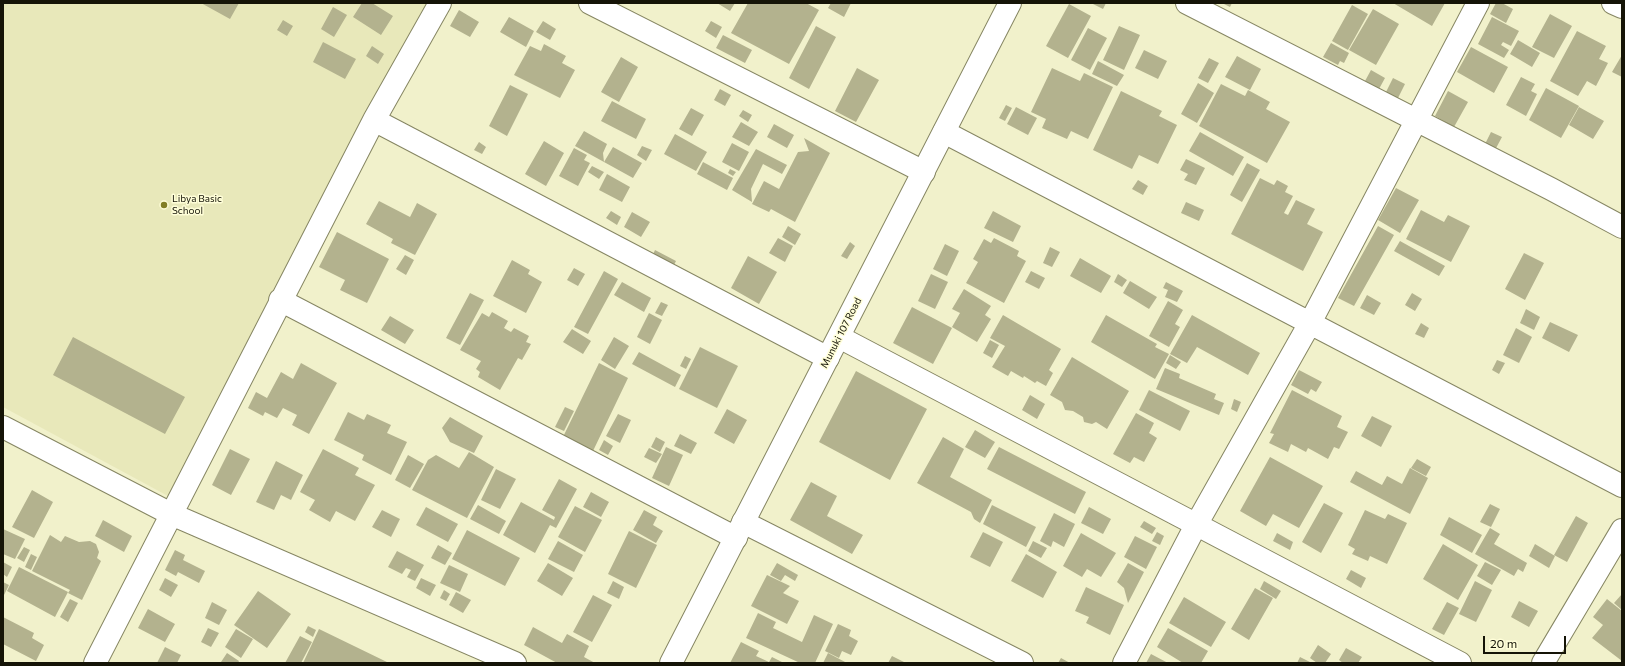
<!DOCTYPE html>
<style>
body{margin:0}
#map{position:relative;width:1625px;height:666px;overflow:hidden;background:#f1f1cb;font-family:Commissioner,sans-serif}
canvas{display:block}
.frame{position:absolute;inset:0;border:4px solid #151407;pointer-events:none}
.scale{position:absolute;left:1483px;top:636px;width:83px;height:18px;box-sizing:border-box;border:2px solid #151407;border-top:0;padding-left:5px;font-size:12px;line-height:14px;white-space:nowrap;color:#151407;-webkit-text-stroke:3px #fffed8;paint-order:stroke}
</style>
<div id="map">
<canvas width="1625" height="666"></canvas>
<div class="frame"></div>
<div class="scale">20 m</div>
</div>
<script>
const g = document.querySelector('canvas').getContext('2d');
g.lineJoin = 'round';
function paint(path, color) { g.fillStyle = color; g.fill(path, 'evenodd'); }
const toPath = rows => new Path2D(rows.map(r => 'M' + r).join(''));
function trace(path, color, width, dash) { g.strokeStyle = color; g.lineWidth = width; g.lineCap = dash ? 'butt' : 'round'; g.setLineDash(dash || []); g.stroke(path); }
function label(font, color, halo, rows, align = 'center') {
  g.font = font + ' Commissioner,sans-serif'; g.lineWidth = 3; g.setLineDash([]); g.textBaseline = 'middle'; g.strokeStyle = halo; g.fillStyle = color; for (const [text, x, y, turn = 0] of rows) {
    g.save(); g.translate(x, y); g.rotate((+turn || 0) * Math.PI / 180); g.textAlign = isNaN(turn) ? turn : align; if (halo) g.strokeText(text, 0, 0); g.fillText(text, 0, 0); g.restore();
  }
}
paint(toPath([
 [3,3,433,3,168,496,3,407]
]), '#e8e8ba');
paint(toPath([
 [201,3,239,3,230,19],
 [362,3,372,3,393,16,381,35,353,17],
 [717,3,735,3,730,11],
 [748,3,806,3,819,10,789,64,731,33],
 [831,3,851,3,844,17,828,8],
 [1091,3,1106,3,1103,9],
 [1222,3,1232,3,1230,7],
 [1393,3,1445,3,1432,26],
 [1496,3,1502,3,1513,9,1506,23,1490,14],
 [1069,4,1091,16,1068,58,1046,46],
 [1352,5,1368,14,1348,50,1332,41],
 [333,7,347,15,334,37,321,29],
 [1373,9,1399,24,1376,65,1349,50],
 [459,10,479,22,470,37,450,26],
 [1550,14,1572,26,1554,58,1532,47],
 [509,17,534,31,526,47,500,32],
 [1492,17,1519,31,1511,46,1503,42,1501,45,1509,50,1504,58,1478,44],
 [283,20,293,26,287,36,277,30],
 [543,21,556,29,550,40,536,32],
 [711,21,722,27,716,38,705,31],
 [816,26,836,37,809,89,789,78],
 [1119,26,1140,35,1124,70,1103,60],
 [1088,28,1107,38,1090,70,1071,60],
 [1577,31,1606,46,1599,59,1608,63,1596,86,1587,81,1578,96,1550,81],
 [723,35,752,50,745,63,716,48],
 [1518,40,1540,53,1532,67,1510,54],
 [323,42,356,59,345,79,313,62],
 [1331,43,1349,53,1344,63,1340,61,1338,65,1323,57],
 [544,44,566,56,562,63,575,70,560,98,514,75,530,46,541,51],
 [372,46,384,54,378,64,366,56],
 [1471,47,1508,67,1494,93,1457,72],
 [1144,50,1167,61,1158,79,1135,68],
 [1622,55,1622,77,1612,72],
 [1237,56,1261,69,1250,90,1225,77],
 [621,57,638,67,619,102,601,92],
 [1209,58,1219,63,1208,83,1198,78],
 [1098,61,1124,75,1117,86,1092,74],
 [857,68,879,80,856,122,835,111],
 [1052,68,1080,81,1084,73,1113,87,1088,139,1071,131,1067,139,1042,128,1046,119,1031,112],
 [1371,70,1385,78,1379,89,1365,81],
 [1521,77,1535,84,1531,91,1537,94,1526,116,1506,105],
 [1393,78,1405,84,1397,100,1385,94],
 [1198,83,1214,93,1197,123,1181,114],
 [1221,84,1245,96,1248,90,1270,102,1266,109,1290,122,1267,163,1199,126],
 [510,85,528,94,507,136,489,126],
 [1546,88,1579,106,1561,138,1529,120],
 [720,89,731,95,725,106,714,100],
 [1121,91,1162,111,1159,116,1177,125,1158,164,1139,155,1132,169,1093,150],
 [1448,91,1468,102,1454,127,1435,116],
 [612,101,646,119,636,139,601,121],
 [1006,105,1012,108,1005,121,999,118],
 [1016,107,1037,118,1028,135,1007,124],
 [1579,107,1604,121,1593,139,1569,125],
 [691,108,704,115,692,136,679,129],
 [743,110,752,115,748,122,739,116],
 [741,122,758,132,749,146,732,137],
 [774,124,794,135,787,148,767,137],
 [584,131,607,144,603,153,604,162,575,146],
 [1200,132,1244,157,1233,176,1189,151],
 [1491,132,1502,137,1495,150,1485,144],
 [675,134,707,152,696,171,664,154],
 [804,138,830,153,795,222,771,209,769,212,752,204,764,181,779,189,798,152,809,151],
 [544,141,564,153,546,186,525,174],
 [479,142,486,147,482,154,474,150],
 [732,143,749,152,739,171,722,162],
 [642,146,652,150,646,161,637,155],
 [613,147,642,163,633,178,604,162],
 [574,148,587,155,584,160,590,163,578,186,559,176],
 [756,149,787,165,782,174,763,164,751,189,752,202,732,190],
 [1186,159,1205,168,1196,185,1184,180,1188,174,1180,170],
 [703,162,733,178,727,190,697,174],
 [1247,163,1260,170,1242,202,1230,195],
 [592,166,604,172,599,179,588,172],
 [730,169,736,172,733,176,728,173],
 [607,174,630,187,622,202,599,190],
 [1260,178,1274,185,1277,180,1288,186,1285,192,1293,196,1284,213,1288,215,1296,200,1315,209,1307,224,1323,232,1303,271,1231,234],
 [1138,180,1148,186,1143,195,1132,189],
 [1396,188,1419,200,1400,233,1378,220],
 [379,201,410,217,417,203,437,214,415,255,391,243,393,239,366,224],
 [1186,202,1204,210,1199,221,1181,213],
 [1421,210,1444,222,1448,215,1470,226,1451,262,1406,239],
 [611,211,621,217,617,225,606,218],
 [993,211,1021,226,1013,242,984,228],
 [632,212,650,222,641,237,624,227],
 [788,226,801,234,795,245,782,237],
 [1378,226,1394,235,1354,306,1338,298],
 [337,232,389,259,367,303,340,290,345,280,319,267],
 [778,238,793,246,785,262,769,253],
 [994,238,1019,251,1017,256,1026,261,1004,303,966,283,978,262,973,259,984,239,991,243],
 [1400,241,1445,266,1439,276,1394,251],
 [850,242,855,246,847,259,841,256],
 [945,244,959,251,947,276,933,269],
 [1050,247,1060,252,1052,267,1043,263],
 [655,250,676,261,672,269,651,259],
 [1524,253,1544,263,1525,300,1505,289],
 [405,255,414,260,406,275,396,269],
 [748,256,777,272,759,304,731,288],
 [1080,258,1111,276,1101,293,1070,276],
 [512,260,530,270,528,274,542,282,526,313,493,296],
 [574,268,585,274,578,286,567,280],
 [604,271,618,279,588,334,574,327],
 [1031,271,1045,278,1039,289,1025,282],
 [931,274,948,282,935,309,918,301],
 [1118,274,1127,280,1122,287,1114,282],
 [1130,281,1157,297,1149,309,1123,293],
 [622,282,651,298,644,312,614,295],
 [1166,282,1183,291,1177,302,1165,297,1168,290,1163,288],
 [964,289,991,306,985,315,991,319,977,342,952,327,960,313,952,309],
 [470,293,484,300,460,345,446,338],
 [1412,293,1422,299,1415,311,1405,305],
 [1367,295,1381,303,1374,315,1360,308],
 [1168,301,1183,310,1175,324,1180,327,1169,347,1149,336],
 [661,302,668,305,662,316,655,313],
 [912,307,952,328,933,364,893,343],
 [1526,309,1540,317,1534,330,1520,323],
 [492,312,508,321,504,328,511,332,514,328,529,336,526,342,531,344,522,360,518,358,500,390,478,377,480,372,476,369,481,361,460,350,482,313,489,317],
 [649,313,662,320,650,344,637,337],
 [1003,315,1061,349,1049,370,1053,373,1046,386,1037,381,1035,383,1024,376,1023,378,1011,371,1008,376,992,367,1005,346,990,338],
 [1106,315,1157,344,1155,347,1169,354,1155,379,1091,342],
 [1192,315,1260,353,1248,375,1197,347,1187,363,1170,354],
 [390,316,414,330,405,344,381,330],
 [1550,322,1578,335,1569,352,1542,338],
 [1421,323,1429,328,1424,338,1415,334],
 [1516,328,1532,337,1519,363,1503,355],
 [572,329,591,341,583,354,563,342],
 [73,337,185,397,165,434,53,375],
 [614,337,629,346,615,369,601,360],
 [990,340,999,345,992,358,983,353],
 [700,347,738,366,717,408,679,389],
 [639,352,681,375,675,387,632,364],
 [1170,355,1181,362,1176,369,1166,363],
 [685,356,691,359,686,369,680,366],
 [1072,357,1129,391,1107,429,1096,422,1092,424,1084,422,1083,417,1073,411,1065,410,1062,402,1050,395],
 [1497,360,1505,363,1499,374,1492,370],
 [301,363,337,383,309,434,292,425,297,415,283,408,277,418,265,412,263,416,248,408,256,392,267,398,281,372,293,379],
 [599,363,628,378,593,451,563,437],
 [1165,368,1180,374,1179,378,1216,394,1214,399,1224,403,1219,415,1156,389],
 [1299,370,1322,382,1316,392,1311,389,1308,394,1291,385],
 [856,371,927,409,890,480,819,442],
 [1149,390,1190,411,1180,431,1139,410],
 [1292,390,1342,416,1337,427,1348,432,1339,449,1334,447,1328,459,1308,448,1306,452,1291,444,1288,452,1269,443,1274,434,1270,433],
 [1030,395,1045,404,1037,419,1022,410],
 [1234,399,1241,402,1237,412,1231,409],
 [565,407,574,411,564,431,555,427],
 [727,409,747,420,734,444,714,433],
 [348,412,364,420,367,414,391,425,387,433,407,442,391,475,362,460,364,455,334,440],
 [1136,413,1154,423,1149,433,1157,438,1144,462,1134,457,1130,463,1113,454],
 [618,414,631,420,620,443,606,436],
 [1372,416,1392,426,1381,447,1361,436],
 [450,417,483,436,474,453,450,442,442,428],
 [975,430,995,442,985,458,965,447],
 [680,434,697,443,691,454,674,446],
 [656,437,665,442,660,452,651,447],
 [943,437,964,449,950,477,992,500,980,523,974,519,971,512,917,483],
 [604,440,613,446,608,455,599,450],
 [666,447,683,455,669,486,652,478],
 [999,447,1086,492,1075,514,987,469],
 [649,448,662,454,656,463,644,457],
 [230,449,250,459,231,495,212,485],
 [323,449,359,468,355,475,375,485,355,521,336,511,330,522,309,510,315,500,300,492],
 [469,452,494,467,467,518,412,490,428,460,436,455,459,468],
 [408,455,424,464,410,488,395,480],
 [1270,457,1323,486,1299,528,1273,514,1266,526,1240,511],
 [1417,459,1431,467,1426,476,1411,468],
 [276,461,303,475,291,500,281,495,274,510,256,502],
 [1410,468,1428,478,1410,514,1350,482,1356,471,1382,485,1387,476,1402,484],
 [496,469,516,479,500,509,481,500],
 [559,479,577,489,556,528,550,525,535,553,503,535,521,502,554,520,555,517,542,510],
 [811,482,837,496,827,516,863,535,852,554,790,520],
 [32,490,53,502,34,538,12,527],
 [591,492,609,502,601,517,583,507],
 [1324,503,1343,513,1321,553,1302,542],
 [1490,504,1500,509,1491,527,1480,522],
 [478,505,506,521,499,534,470,519],
 [992,505,1036,527,1026,547,983,524],
 [575,506,602,520,585,552,558,537],
 [426,507,458,524,448,542,416,525],
 [1089,507,1111,519,1103,534,1081,523],
 [382,510,400,519,391,537,372,527],
 [644,510,657,517,653,525,663,531,656,543,633,530],
 [1365,510,1385,519,1388,514,1407,523,1387,564,1370,556,1368,561,1352,554,1355,549,1348,545],
 [1054,513,1075,524,1064,547,1053,541,1051,547,1040,541],
 [1576,516,1588,523,1567,562,1554,555],
 [1449,517,1482,535,1472,553,1440,535],
 [103,520,132,536,124,552,95,536],
 [1144,521,1156,528,1152,534,1140,527],
 [1490,528,1500,534,1494,544,1527,563,1523,572,1518,569,1514,576,1475,554],
 [3,529,25,539,15,559,3,554],
 [467,530,520,558,505,586,452,559],
 [629,531,657,545,636,588,608,574],
 [983,532,1003,542,990,567,970,557],
 [1157,532,1164,536,1160,545,1152,541],
 [1081,533,1116,553,1101,577,1087,569,1082,577,1063,566],
 [1277,533,1293,542,1290,550,1273,541],
 [50,535,61,542,65,536,79,542,90,541,96,544,99,552,97,558,101,561,82,600,68,593,70,590,32,571],
 [1135,536,1157,547,1146,569,1124,557],
 [558,541,583,555,574,572,548,559],
 [1033,541,1047,548,1041,558,1028,551],
 [1443,544,1478,565,1458,600,1423,579],
 [1535,544,1555,556,1549,568,1529,556],
 [438,545,452,553,445,565,431,558],
 [24,547,30,550,24,562,17,558],
 [175,550,185,555,183,560,205,571,199,583,178,572,176,576,165,570],
 [397,551,424,565,415,581,407,577,411,570,406,568,402,574,388,567],
 [31,554,37,557,31,570,25,567],
 [1026,554,1057,572,1043,598,1011,581],
 [3,562,12,567,7,577,3,574],
 [1485,562,1501,570,1492,585,1477,576],
 [548,563,573,578,562,596,537,581],
 [777,563,798,575,795,581,785,575,781,581,770,575],
 [1128,563,1144,572,1128,603,1124,588,1117,582],
 [449,565,468,574,460,592,440,583],
 [19,567,68,592,55,617,7,591],
 [1351,570,1366,578,1361,588,1346,579],
 [767,575,790,586,783,593,799,601,787,624,751,606],
 [165,578,178,585,171,597,159,590],
 [421,578,436,585,430,596,416,588],
 [613,581,624,587,619,599,607,593],
 [1264,581,1281,591,1276,599,1260,589],
 [1475,581,1492,590,1476,622,1459,614],
 [3,582,9,585,3,597],
 [1086,587,1124,605,1110,635,1086,623,1089,617,1075,611],
 [1255,588,1273,598,1249,640,1231,629],
 [444,590,450,594,446,601,440,598],
 [258,591,291,614,267,648,234,625],
 [456,592,471,600,463,613,449,605],
 [1622,594,1622,610,1614,603],
 [593,595,612,605,592,642,573,632],
 [1184,597,1226,622,1211,647,1169,623],
 [70,599,78,603,68,622,60,617],
 [1607,599,1622,611,1622,661,1592,638,1603,625,1593,617],
 [1519,601,1538,611,1529,627,1511,617],
 [212,602,227,610,219,625,205,618],
 [1447,602,1459,608,1444,635,1432,629],
 [148,609,175,624,165,642,138,628],
 [758,613,776,622,773,628,802,642,814,615,833,624,815,663,800,663,746,638],
 [3,617,34,633,32,638,44,645,36,661,3,644],
 [838,624,851,630,849,636,858,641,851,655,842,651,839,658,825,651],
 [308,626,316,630,313,637,305,632],
 [533,627,562,643,567,634,589,646,584,657,595,663,557,663,524,645],
 [208,628,219,633,211,647,201,642],
 [1168,628,1208,651,1201,663,1183,663,1157,647],
 [236,629,253,639,241,658,225,647],
 [319,629,389,663,303,663],
 [300,636,312,642,301,663,285,663],
 [741,642,759,651,756,656,769,662,772,657,784,663,730,663],
 [1318,645,1331,654,1325,663,1317,663,1310,658],
 [165,647,181,655,177,663,157,663],
 [1346,648,1362,657,1358,663,1343,663,1339,660],
 [227,653,239,661,238,663,221,662],
 [828,653,847,663,823,663],
 [1151,654,1168,663,1146,663],
 [892,656,906,663,888,663],
 [1300,657,1312,663,1297,663],
 [1061,658,1070,663,1058,663]
]), '#b3b28e');
const minor = toPath([
 [590,3,924,172],
 [1187,3,1551,189,1622,227],
 [1613,3,1622,7],
 [374,120,828,358],
 [944,132,1622,486],
 [280,300,736,538],
 [839,337,1460,663],
 [3,427,171,514,515,663],
 [743,522,1022,663],
 [95,663,374,120,440,3],
 [1124,663,1196,525,1310,323,1478,3],
 [1543,663,1622,530]
]);
const tertiary = toPath([
 [671,663,1010,3]
]);
trace(minor, '#868663', 24);
trace(tertiary, '#868663', 24);
trace(minor, '#fff', 22);
trace(tertiary, '#fff', 22);
for (const [x, y, r, color] of [
 [164,205,4,"#827e25"]
]) { const dot = new Path2D(); dot.arc(x, y, r, 0, 2 * Math.PI); g.fillStyle = color; g.fill(dot); trace(dot, '#fffed8', 1.5); }
label('10px', '#151407', '#fffed8', [
 ["Libya Basic",172,199],
 ["School",172,211]
], 'left');
label('10px', '#151407', '#fffed8', [
 ["Munuki 107 Road",841,333,-63]
]);
</script>
